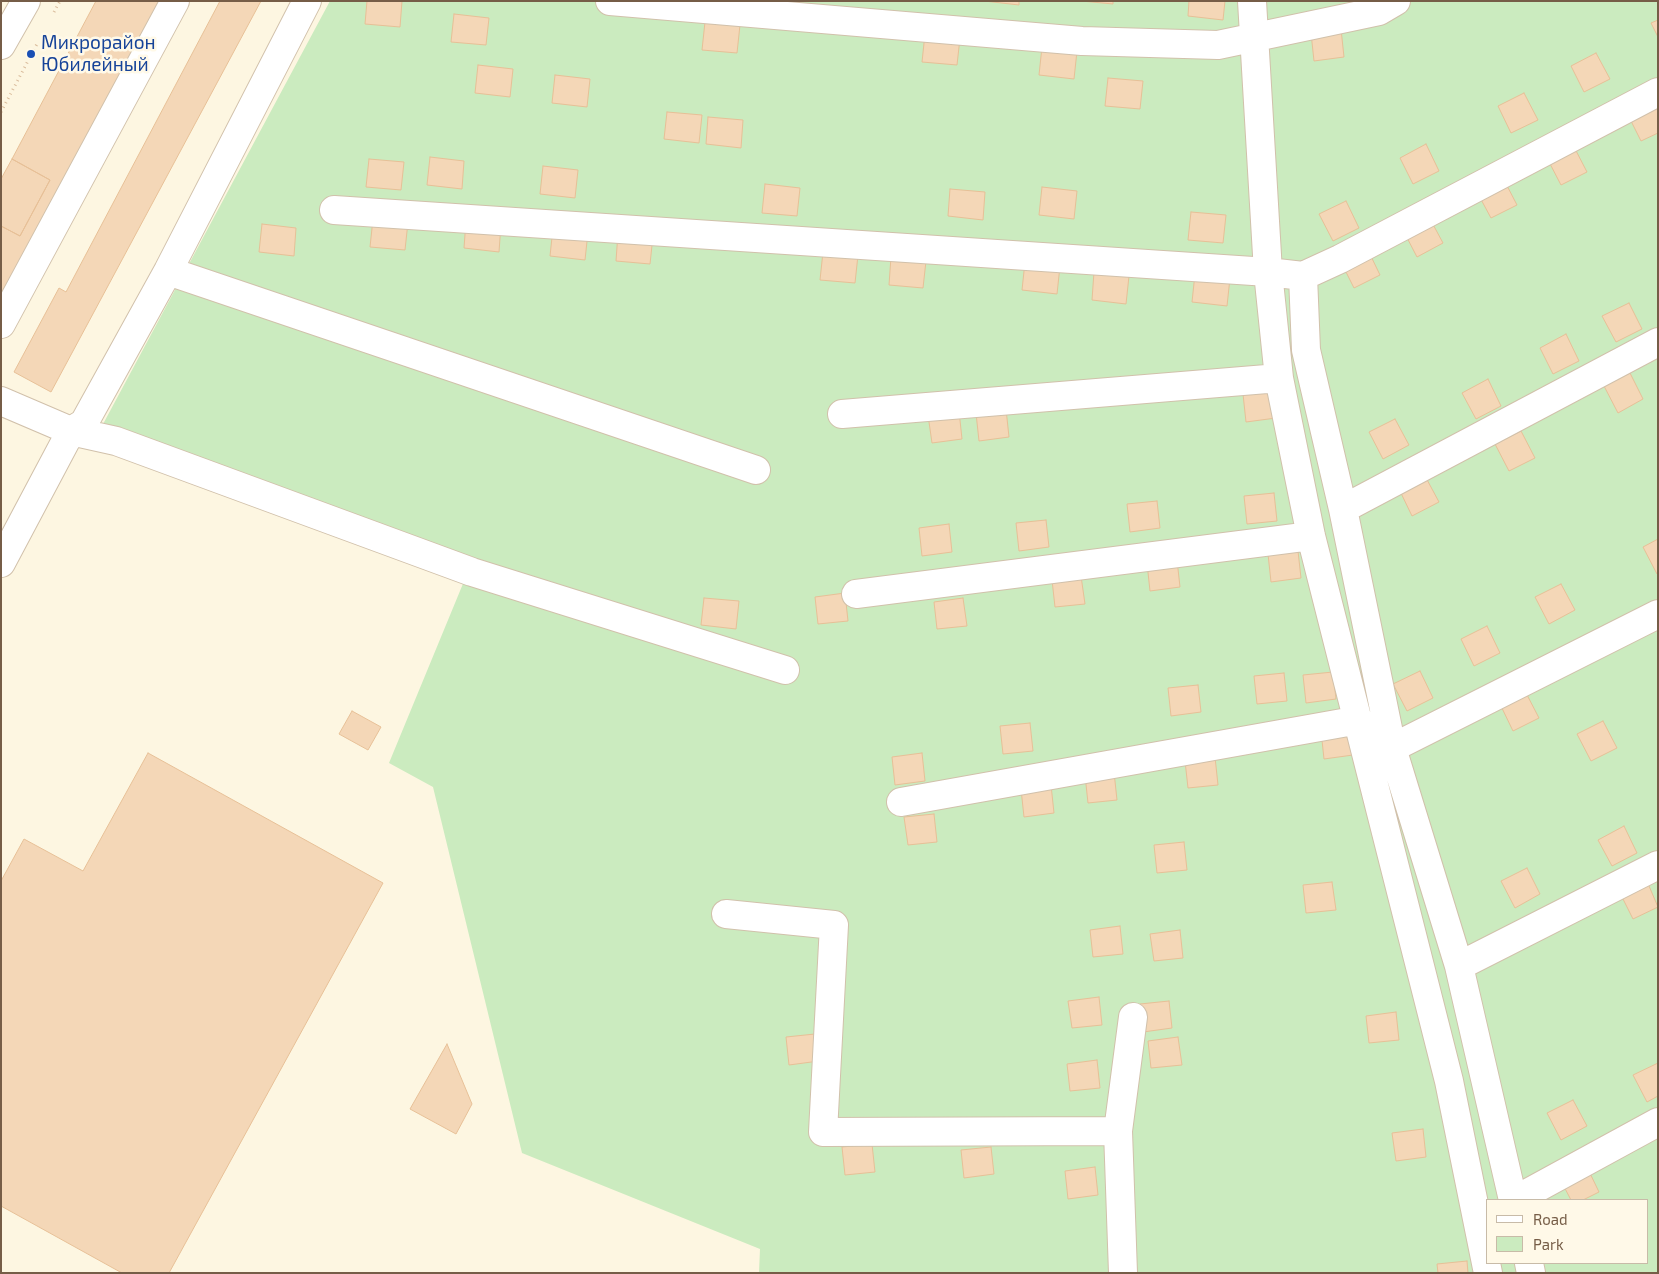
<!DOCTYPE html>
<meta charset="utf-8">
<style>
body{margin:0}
#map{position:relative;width:1659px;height:1274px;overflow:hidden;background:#fdf6e1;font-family:"Exo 2",sans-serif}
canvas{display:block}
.frame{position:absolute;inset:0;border:2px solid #765d47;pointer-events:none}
.legend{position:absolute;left:1486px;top:1199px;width:162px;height:65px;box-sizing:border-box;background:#fff9e8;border:1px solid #c8bba8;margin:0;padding:6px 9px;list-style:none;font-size:15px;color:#765d47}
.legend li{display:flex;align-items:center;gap:10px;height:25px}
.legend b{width:25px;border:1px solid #c8bba8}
</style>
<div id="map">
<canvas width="1659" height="1274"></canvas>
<div class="frame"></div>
<ul class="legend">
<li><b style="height:6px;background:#fff"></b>Road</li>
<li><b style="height:14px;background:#cbebbf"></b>Park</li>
</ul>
</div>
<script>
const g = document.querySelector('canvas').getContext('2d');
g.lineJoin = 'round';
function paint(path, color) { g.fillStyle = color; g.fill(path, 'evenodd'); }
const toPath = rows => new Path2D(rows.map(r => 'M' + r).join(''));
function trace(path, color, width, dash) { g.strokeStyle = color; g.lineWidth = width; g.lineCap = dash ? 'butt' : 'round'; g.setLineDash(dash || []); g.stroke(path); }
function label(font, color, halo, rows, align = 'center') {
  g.font = font + ' "Exo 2",sans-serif'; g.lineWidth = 5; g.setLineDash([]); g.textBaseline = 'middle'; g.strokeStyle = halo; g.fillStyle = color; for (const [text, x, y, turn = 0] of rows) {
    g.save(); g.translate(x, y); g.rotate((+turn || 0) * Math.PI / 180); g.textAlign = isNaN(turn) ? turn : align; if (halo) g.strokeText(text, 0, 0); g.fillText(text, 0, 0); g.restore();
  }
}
paint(toPath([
 [330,1,1658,1,1658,1273,759,1273,760,1249,522,1153,433,787,389,763,467,574,95,439],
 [1488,1200,1648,1200,1648,1263,1488,1263]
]), '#cbebbf');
const building = toPath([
 [96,1,161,1,1,302,1,226,20,236,50,180,12,159,96,1],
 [220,1,261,1,51,392,14,372,59,288,66,292,220,1],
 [367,1,402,1,400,27,365,24,367,1],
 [984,1,1019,1,1019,5,984,1],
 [1081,1,1113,1,1113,4,1081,1],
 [1189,1,1225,1,1223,20,1188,16,1189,1],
 [454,14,489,18,486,45,451,42,454,14],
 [1658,20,1658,37,1651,23,1658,20],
 [705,22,740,25,737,53,702,50,705,22],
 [1341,29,1344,57,1314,61,1311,33,1341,29],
 [925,34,960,38,957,65,922,62,925,34],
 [1042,47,1077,51,1074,79,1039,75,1042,47],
 [1596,53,1610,79,1584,92,1571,66,1596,53],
 [478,65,513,69,510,97,475,93,478,65],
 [555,75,590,79,587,107,552,103,555,75],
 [1108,78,1143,81,1140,109,1105,106,1108,78],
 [1524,93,1538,120,1511,133,1498,106,1524,93],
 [1654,101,1658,110,1658,133,1641,141,1628,115,1654,101],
 [667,112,702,115,699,143,664,139,667,112],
 [708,117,743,120,741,148,706,144,708,117],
 [1426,144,1439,171,1413,184,1400,158,1426,144],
 [1573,145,1587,172,1561,185,1547,158,1573,145],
 [430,157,464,161,462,189,427,185,430,157],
 [12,159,50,180,20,236,1,226,1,179,12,159],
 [369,159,404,162,401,190,366,187,369,159],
 [543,166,578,170,575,198,540,194,543,166],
 [1503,178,1517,205,1491,218,1477,192,1503,178],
 [765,184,800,188,797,216,762,213,765,184],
 [1042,187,1077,191,1074,219,1039,215,1042,187],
 [950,189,985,192,983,220,948,216,950,189],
 [1346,201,1359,228,1333,241,1319,214,1346,201],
 [1191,212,1226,215,1223,243,1188,240,1191,212],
 [1429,217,1443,243,1417,257,1403,230,1429,217],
 [373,219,408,222,405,250,370,247,373,219],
 [466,221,501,224,499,252,464,248,466,221],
 [262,224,296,228,294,256,259,252,262,224],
 [553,228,588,232,585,260,550,256,553,228],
 [618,233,653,236,650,264,616,261,618,233],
 [1367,248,1380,275,1354,288,1341,262,1367,248],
 [823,252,858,255,855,283,820,280,823,252],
 [891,257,926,261,923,288,889,285,891,257],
 [1025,262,1060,266,1057,294,1022,290,1025,262],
 [1094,272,1129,276,1126,304,1092,300,1094,272],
 [1195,274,1230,278,1227,306,1192,302,1195,274],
 [1629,303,1642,329,1616,342,1602,316,1629,303],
 [1566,334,1579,361,1553,374,1540,348,1566,334],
 [1630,373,1643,399,1618,413,1604,386,1630,373],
 [1488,379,1501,406,1476,419,1462,393,1488,379],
 [1273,390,1276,418,1246,422,1243,394,1273,390],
 [1006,409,1009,437,979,441,976,413,1006,409],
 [959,411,962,439,932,443,928,415,959,411],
 [1395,419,1409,445,1383,459,1369,432,1395,419],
 [1521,431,1535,458,1509,471,1495,444,1521,431],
 [1425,476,1439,502,1412,516,1399,489,1425,476],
 [1274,493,1277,521,1247,524,1244,496,1274,493],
 [1157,501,1160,528,1130,532,1127,504,1157,501],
 [1046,520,1049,547,1019,551,1016,523,1046,520],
 [949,524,952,552,922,556,919,528,949,524],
 [1658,539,1658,573,1657,574,1643,547,1658,539],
 [1298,551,1301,578,1271,582,1268,554,1298,551],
 [1177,560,1180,587,1150,591,1147,563,1177,560],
 [1081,576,1085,604,1055,607,1052,580,1081,576],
 [1561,584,1575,610,1549,624,1535,597,1561,584],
 [845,593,848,621,818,624,815,597,845,593],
 [704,598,739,601,736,629,701,625,704,598],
 [963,598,967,626,937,629,934,602,963,598],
 [1487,626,1500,653,1474,666,1461,639,1487,626],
 [1420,671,1433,698,1407,711,1393,684,1420,671],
 [1333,672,1336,699,1306,703,1303,675,1333,672],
 [1284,673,1287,701,1257,704,1254,676,1284,673],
 [1198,685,1201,712,1171,716,1168,688,1198,685],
 [1525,691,1539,718,1513,731,1500,704,1525,691],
 [352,711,381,727,368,750,339,734,352,711],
 [1603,721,1617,748,1591,761,1577,734,1603,721],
 [1030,723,1033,751,1003,754,1000,726,1030,723],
 [1350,727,1353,755,1324,759,1321,731,1350,727],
 [148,753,383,883,169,1273,122,1273,1,1206,1,881,24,839,83,871,148,753],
 [922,753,925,781,895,785,892,757,922,753],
 [1215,757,1218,785,1188,788,1185,761,1215,757],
 [1114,772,1117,800,1088,803,1085,775,1114,772],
 [1051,785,1054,813,1024,817,1021,789,1051,785],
 [934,814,937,842,908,845,904,817,934,814],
 [1624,826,1637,853,1612,866,1598,840,1624,826],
 [1184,842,1187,870,1157,873,1154,845,1184,842],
 [1527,868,1540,894,1515,908,1501,881,1527,868],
 [1646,879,1658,907,1633,919,1620,893,1646,879],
 [1332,882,1336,910,1306,913,1303,885,1332,882],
 [1120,926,1123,954,1093,957,1090,930,1120,926],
 [1180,930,1183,958,1154,961,1150,934,1180,930],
 [1099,997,1102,1025,1072,1028,1068,1001,1099,997],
 [1169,1001,1172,1028,1143,1032,1140,1004,1169,1001],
 [1396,1012,1399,1040,1369,1043,1366,1016,1396,1012],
 [815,1034,819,1061,789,1065,786,1037,815,1034],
 [1178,1037,1182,1065,1151,1068,1148,1041,1178,1037],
 [447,1044,472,1104,456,1134,410,1109,447,1044],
 [1097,1060,1100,1088,1070,1091,1067,1064,1097,1060],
 [1658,1063,1658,1096,1647,1102,1633,1075,1658,1063],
 [1573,1100,1587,1126,1561,1140,1547,1113,1573,1100],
 [1423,1129,1426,1157,1396,1161,1392,1133,1423,1129],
 [872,1144,875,1172,845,1175,842,1147,872,1144],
 [991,1147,994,1174,964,1178,961,1150,991,1147],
 [1586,1165,1599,1192,1583,1200,1571,1200,1560,1179,1586,1165],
 [1095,1167,1098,1195,1068,1199,1065,1171,1095,1167],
 [1467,1261,1468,1273,1438,1273,1437,1264,1467,1261]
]);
paint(building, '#f4d7b7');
trace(building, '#e7c097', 1);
const minor = toPath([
 [610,1,1082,41,1218,45,1379,11,1396,1],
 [1252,1,1268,272,1279,378,1311,536,1449,1081,1488,1273],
 [1,45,26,1],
 [334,210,1268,272,1303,276,1340,259,1658,92],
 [168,271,756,470],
 [1303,276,1306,350,1343,509,1392,748,1459,966,1513,1200],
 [1,324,175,1],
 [1,401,71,431,84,423,168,271,307,1],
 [842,414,1279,378],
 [1343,509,1658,342],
 [1,563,71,431,116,441,472,572,785,670],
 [856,594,1311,536],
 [1392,748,1658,614],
 [901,802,1359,720],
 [726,914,834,925,823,1132,1118,1131],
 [1459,966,1658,865],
 [1515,1200,1658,1122],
 [1529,1263,1531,1273],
 [1123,1273,1118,1131,1133,1017]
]);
trace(minor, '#d1c1ab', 30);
trace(toPath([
 [54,12,60,1],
 [1,112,38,42]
]), '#d9bb9b', 3, [1, 4]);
trace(minor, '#fff', 28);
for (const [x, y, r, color] of [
 [31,54,5,"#1a4fb4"]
]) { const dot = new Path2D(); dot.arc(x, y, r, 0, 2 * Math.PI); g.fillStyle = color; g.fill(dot); trace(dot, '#fff9e8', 2); }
label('19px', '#164399', '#fff9e8', [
 ["Микрорайон",41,43],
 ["Юбилейный",41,65]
], 'left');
</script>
